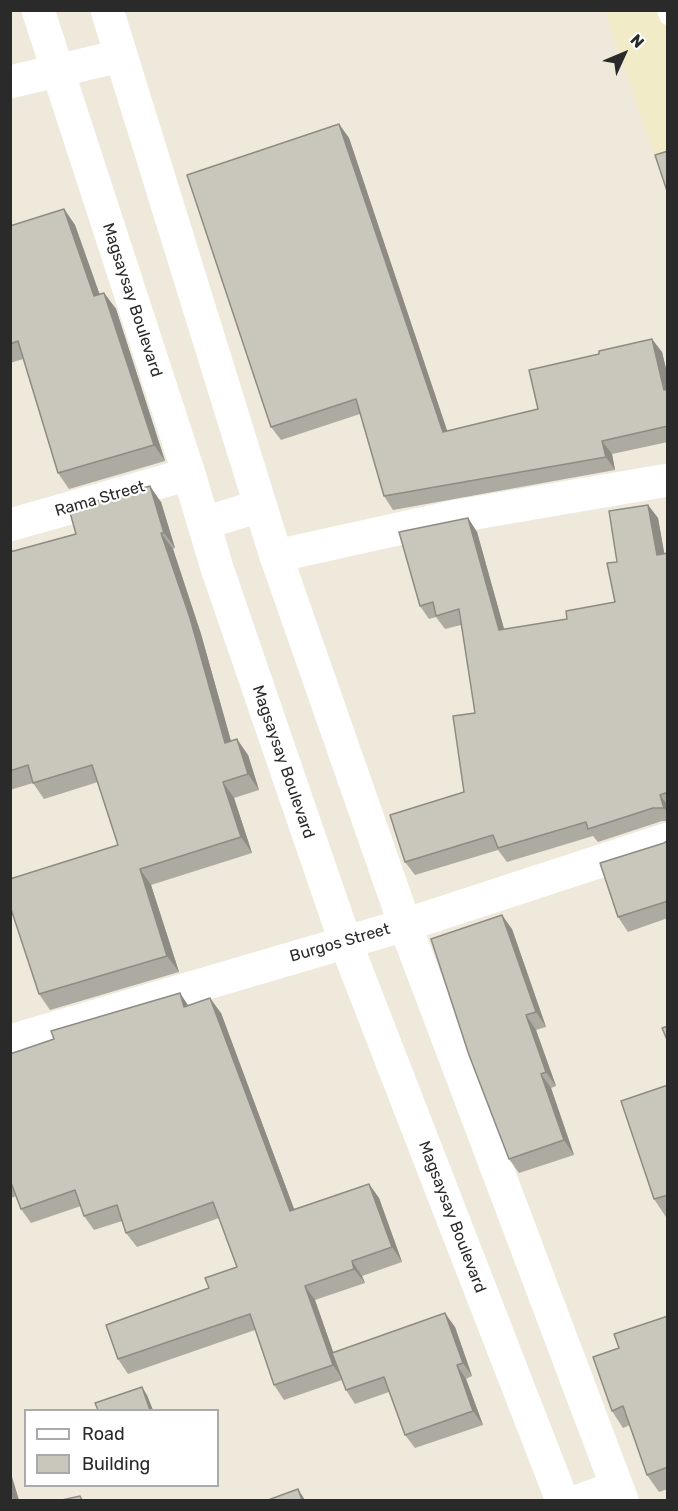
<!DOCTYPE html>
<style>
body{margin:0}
#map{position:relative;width:678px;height:1511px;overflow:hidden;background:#eee9db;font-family:Rubik,sans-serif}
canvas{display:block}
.frame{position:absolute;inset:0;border:12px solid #2a2a2a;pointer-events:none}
.legend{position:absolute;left:24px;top:1409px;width:195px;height:78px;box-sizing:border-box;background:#fff;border:2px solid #aaa;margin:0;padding:8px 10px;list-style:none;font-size:18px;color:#2a2a2a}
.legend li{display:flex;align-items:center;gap:12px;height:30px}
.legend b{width:30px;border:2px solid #aaa}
.north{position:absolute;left:594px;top:24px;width:60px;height:60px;-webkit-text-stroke:4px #fff;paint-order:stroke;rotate:46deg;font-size:16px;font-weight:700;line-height:24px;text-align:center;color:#2a2a2a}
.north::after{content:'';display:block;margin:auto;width:21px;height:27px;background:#2a2a2a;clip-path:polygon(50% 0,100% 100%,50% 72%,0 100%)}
</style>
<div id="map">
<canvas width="678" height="1511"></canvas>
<div class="frame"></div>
<ul class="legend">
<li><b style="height:8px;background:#fff"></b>Road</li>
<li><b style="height:16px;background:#c9c6bb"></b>Building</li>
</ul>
<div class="north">N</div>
</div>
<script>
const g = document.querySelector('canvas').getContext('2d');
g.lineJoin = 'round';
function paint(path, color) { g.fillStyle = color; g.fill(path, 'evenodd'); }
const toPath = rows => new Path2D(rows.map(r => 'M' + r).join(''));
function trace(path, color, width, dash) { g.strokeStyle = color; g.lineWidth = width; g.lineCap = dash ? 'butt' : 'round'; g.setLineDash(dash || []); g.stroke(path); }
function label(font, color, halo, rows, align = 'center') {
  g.font = font + ' Rubik,sans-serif'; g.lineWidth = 4.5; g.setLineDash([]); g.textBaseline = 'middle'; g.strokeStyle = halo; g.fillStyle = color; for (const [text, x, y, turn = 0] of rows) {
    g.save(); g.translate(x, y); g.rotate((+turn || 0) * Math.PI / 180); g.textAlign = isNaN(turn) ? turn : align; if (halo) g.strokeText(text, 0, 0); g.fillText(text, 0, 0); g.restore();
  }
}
paint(toPath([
 [605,11,667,11,667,193]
]), '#f2ebc8');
trace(toPath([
 [666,10,668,16]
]), '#fff', 18);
trace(toPath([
 [10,82,120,56],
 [10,525,189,474],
 [276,556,452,517,668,480],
 [10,1041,405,925,668,839]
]), '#fff', 33);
trace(toPath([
 [38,10,189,474,217,568,345,941,562,1500],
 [107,10,276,556,405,925,622,1500],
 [204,523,260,506],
 [581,1500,617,1487]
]), '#fff', 33);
paint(toPath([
 [339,124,349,138,447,431,538,409,662,352,668,377,668,442,612,454,615,470,393,510,384,496,360,414,281,440,271,427],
 [64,209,75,225,99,294,104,293,116,309,165,461,69,489,58,473,23,359,10,363,10,226],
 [161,502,175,548,173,549,201,634,231,741,248,755,259,790,234,798,252,853,151,885,179,972,50,1010,39,994,118,845,98,782,44,799,33,783,10,790,10,544,13,552,76,534],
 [648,505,658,518,664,554,668,553,668,821,662,821,598,842,593,836,507,862,498,850,415,875,405,862,464,792,475,713,461,625,445,629,436,617,429,619,420,606,468,518,477,532,504,629,567,619,615,602,617,562],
 [668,840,668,918,628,932,618,917,664,843],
 [512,929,546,1027,536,1030,556,1086,551,1088,574,1155,519,1173,509,1159],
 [189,1006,221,1013,294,1209,369,1184,379,1198,402,1262,362,1276,365,1283,315,1300,333,1352,455,1327,472,1376,466,1379,483,1425,415,1448,405,1435,389,1392,355,1404,346,1390,342,1380,284,1400,274,1385,255,1330,128,1374,118,1359,237,1267,219,1218,137,1247,126,1233,122,1221,94,1230,84,1216,81,1206,31,1223,21,1209,17,1196,10,1198,10,1054],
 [668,1085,668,1216,666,1217,654,1199],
 [668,1316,668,1489,659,1492,647,1475,630,1425,623,1428,612,1411,619,1348]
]), '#adaaa1');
paint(toPath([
 [339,124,349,138,452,445,443,432],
 [64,209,75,225,106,312,94,296],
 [104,293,116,309,165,461,154,445],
 [652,339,662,352,668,377,668,394,664,390],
 [602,441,612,454,615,470,606,457],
 [150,486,161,502,175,548,164,533],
 [648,505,658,518,667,568,657,555],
 [468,518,477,532,508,643,499,630],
 [161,533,173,549,201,634,236,759,225,743],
 [237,739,248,755,259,790,248,774],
 [223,782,234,798,252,853,241,837],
 [660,795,668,806,668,813,664,808],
 [140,869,151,885,179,972,167,956],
 [502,915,512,929,546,1027,536,1012],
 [180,993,190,1008,184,1007],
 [210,998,221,1013,300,1225,290,1211],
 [526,1015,536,1030,556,1086,546,1072],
 [541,1074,551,1088,574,1155,564,1140],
 [369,1184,379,1198,402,1262,392,1247],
 [352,1261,362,1276,365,1283,354,1269],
 [305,1286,315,1300,343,1380,333,1365],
 [445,1313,455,1327,472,1376,463,1363],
 [457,1365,466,1379,483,1425,473,1411],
 [142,1387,147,1395,153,1410,150,1410],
 [10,1470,19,1500,13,1500,10,1493],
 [298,1489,305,1500,302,1500]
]), '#8d8b83');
const building = toPath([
 [339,124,443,432,538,409,529,370,599,354,599,351,652,339,664,390,668,389,668,426,602,441,606,457,384,496,356,399,271,427,187,175,339,124],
 [668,151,668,194,655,155,668,151],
 [64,209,94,296,104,293,154,445,58,473,18,341,10,344,10,226,64,209],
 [150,486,164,533,161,533,190,618,225,743,237,739,248,774,223,782,241,837,140,869,167,956,39,994,10,906,10,879,118,845,92,765,33,783,28,765,10,771,10,552,76,534,69,509,150,486],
 [648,505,657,555,668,553,668,792,660,795,664,808,653,808,588,829,586,822,498,848,493,835,405,862,390,815,464,792,453,716,475,713,459,609,436,616,433,602,420,606,399,532,468,518,499,630,567,619,566,611,615,602,607,563,617,562,609,511,648,505],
 [668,840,668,901,618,917,600,863,664,843,668,840],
 [502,915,536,1012,526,1015,546,1072,541,1074,564,1140,509,1159,469,1055,431,939,502,915],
 [180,993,184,1007,210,998,290,1211,369,1184,392,1247,352,1261,354,1269,305,1286,333,1365,274,1385,250,1314,118,1359,106,1325,209,1288,205,1278,237,1267,213,1202,126,1233,117,1205,84,1216,75,1190,21,1209,10,1180,10,1054,54,1039,51,1031,180,993],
 [668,1026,668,1042,662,1028,668,1026],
 [668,1085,668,1195,654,1199,621,1101,668,1085],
 [445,1313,463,1363,457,1365,473,1411,405,1435,384,1377,346,1390,332,1353,445,1313],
 [668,1316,668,1467,647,1475,623,1406,612,1411,593,1357,619,1348,614,1334,668,1316],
 [142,1387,150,1410,98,1410,95,1403,142,1387],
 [298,1489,302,1500,268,1500,298,1489],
 [80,1496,82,1500,62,1500,80,1496]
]);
paint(building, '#c9c6bb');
trace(building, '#8d8b83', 1.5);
label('16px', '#2a2a2a', '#fff', [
 ["Magsaysay Boulevard",132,300,72],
 ["Rama Street",100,499,-16],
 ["Magsaysay Boulevard",283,762,71],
 ["Burgos Street",340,943,-16],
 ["Magsaysay Boulevard",452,1217,69]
]);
</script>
